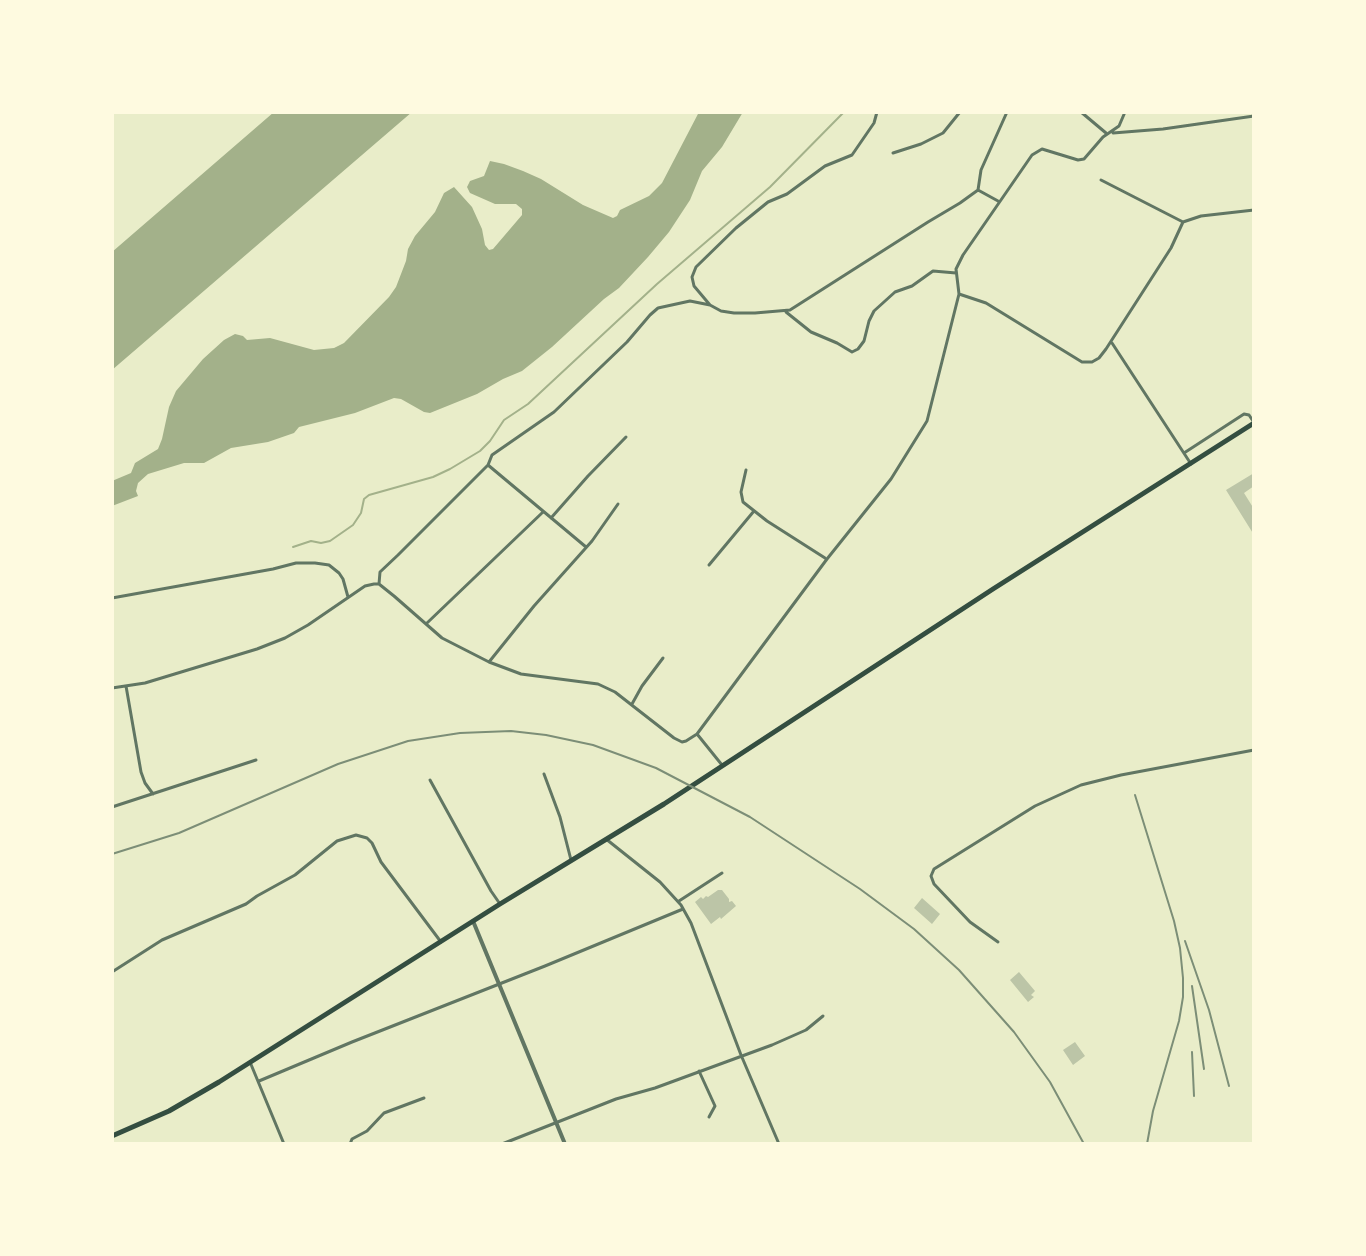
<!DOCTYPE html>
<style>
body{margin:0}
#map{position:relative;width:1366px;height:1256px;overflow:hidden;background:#e9edc9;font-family:"Alegreya Sans",sans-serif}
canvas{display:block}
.frame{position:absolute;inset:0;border:114px solid #fefae0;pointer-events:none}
</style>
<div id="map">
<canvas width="1366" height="1256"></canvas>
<div class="frame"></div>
</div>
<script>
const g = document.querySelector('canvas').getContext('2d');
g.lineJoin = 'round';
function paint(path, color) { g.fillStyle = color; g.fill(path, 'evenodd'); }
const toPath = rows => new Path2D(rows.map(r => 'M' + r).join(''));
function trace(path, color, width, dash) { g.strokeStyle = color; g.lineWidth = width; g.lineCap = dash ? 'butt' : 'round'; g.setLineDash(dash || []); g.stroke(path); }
paint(toPath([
 [274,112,412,112,112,370,112,252],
 [699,112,743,112,722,147,702,171,690,200,669,232,648,257,619,288,604,299,552,347,522,371,503,379,477,394,430,413,424,412,401,399,394,398,355,413,299,427,294,433,268,442,231,448,204,463,184,463,148,474,138,483,136,491,138,496,112,506,112,481,131,473,135,463,158,449,162,439,169,407,176,391,203,359,224,340,235,334,243,336,247,340,270,338,314,350,334,348,344,343,389,297,396,287,406,261,408,249,415,236,435,212,444,193,454,187,472,207,482,229,485,245,489,250,493,249,522,215,522,209,516,204,495,204,470,193,467,187,470,181,484,176,490,161,504,164,523,171,541,179,583,205,613,218,617,216,620,210,649,196,662,183]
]), '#a3b18a');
trace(toPath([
 [293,547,311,541,321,543,330,541,353,525,361,513,364,499,369,495,433,477,450,469,480,451,490,441,504,420,528,404,657,284,770,187,844,112]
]), '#a3b18a', 2);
paint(toPath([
 [1254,473,1254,486,1244,493,1254,509,1254,535,1226,490],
 [718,890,722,890,729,899,729,902,732,901,736,906,721,919,720,917,711,924,695,902,701,897,703,899,706,896,708,897],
 [922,898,940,914,932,924,914,908],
 [1019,972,1035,991,1031,995,1034,997,1028,1002,1010,980],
 [1075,1042,1085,1056,1073,1065,1063,1050]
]), '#bcc5a7');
trace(toPath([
 [1081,112,1106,133],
 [1113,133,1163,129,1254,116],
 [893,153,921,144,943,133,960,112],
 [1101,180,1183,222],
 [978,190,981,170,1007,112],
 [959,294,986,303,1082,362,1092,362,1099,358,1106,349,1171,248,1183,222,1201,216,1254,210],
 [710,305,694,286,692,277,696,267,736,228,768,202,787,194,825,166,852,155,874,123,877,112],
 [786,312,811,332,837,343,852,352,858,349,864,341,869,321,874,311,895,292,912,286,933,271,956,273],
 [1112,343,1191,464],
 [1184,453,1244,414,1249,415,1253,421],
 [488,465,586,547],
 [746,470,741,492,743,502,767,521,825,558],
 [551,518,588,476,626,437],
 [709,565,754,511],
 [379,584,380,572,398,555,488,465,492,455,554,412,627,342,650,315,658,308,690,301,710,305,721,311,734,313,755,313,790,310,928,222,960,203,978,190,998,201],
 [112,598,273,569,296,563,315,563,329,565,339,573,343,579,348,597],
 [427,623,543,512],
 [489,662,534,606,592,541,618,504],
 [126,686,141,772,145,783,153,794],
 [112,688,145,683,257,649,285,638,308,625,365,586,374,584,379,584,394,596,442,638,489,662,521,674,598,684,615,692,674,738,682,742,686,741,697,734],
 [632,704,642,686,663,658],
 [722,765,697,734,827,559,891,479,927,421,959,294,956,269,963,255,1032,155,1042,149,1078,160,1084,159,1103,137,1119,126,1125,112],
 [544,774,560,817,571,860],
 [430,780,491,891,500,904],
 [112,807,256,760],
 [606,839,660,882,681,905,691,923,741,1055,779,1144],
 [679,901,722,873],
 [998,942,970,922,934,884,931,876,934,869,1035,806,1081,785,1121,775,1254,750],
 [112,972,162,940,246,904,257,896,295,875,337,841,356,835,367,838,372,843,381,862,441,942],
 [250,1062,284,1144],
 [699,1071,715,1106,709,1117],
 [259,1081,352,1042,545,966,683,909],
 [350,1144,352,1139,367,1131,384,1113,424,1098],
 [502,1144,616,1099,655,1088,772,1045,806,1030,823,1016]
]), '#617663', 3);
trace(toPath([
 [473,921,565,1144]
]), '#617663', 4);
trace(toPath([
 [112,1136,169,1111,219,1082,500,904,664,804,993,589,1254,423]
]), '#344e41', 5);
trace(toPath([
 [1135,795,1174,921,1180,948,1183,978,1183,997,1179,1021,1153,1111,1147,1144],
 [112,854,179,833,338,764,408,741,460,733,511,731,546,735,593,745,656,768,750,817,860,889,914,929,959,970,1014,1032,1050,1082,1084,1144],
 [1185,941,1209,1010,1229,1086],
 [1192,986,1204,1069],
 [1192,1052,1194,1096]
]), '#7c8e77', 2);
</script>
